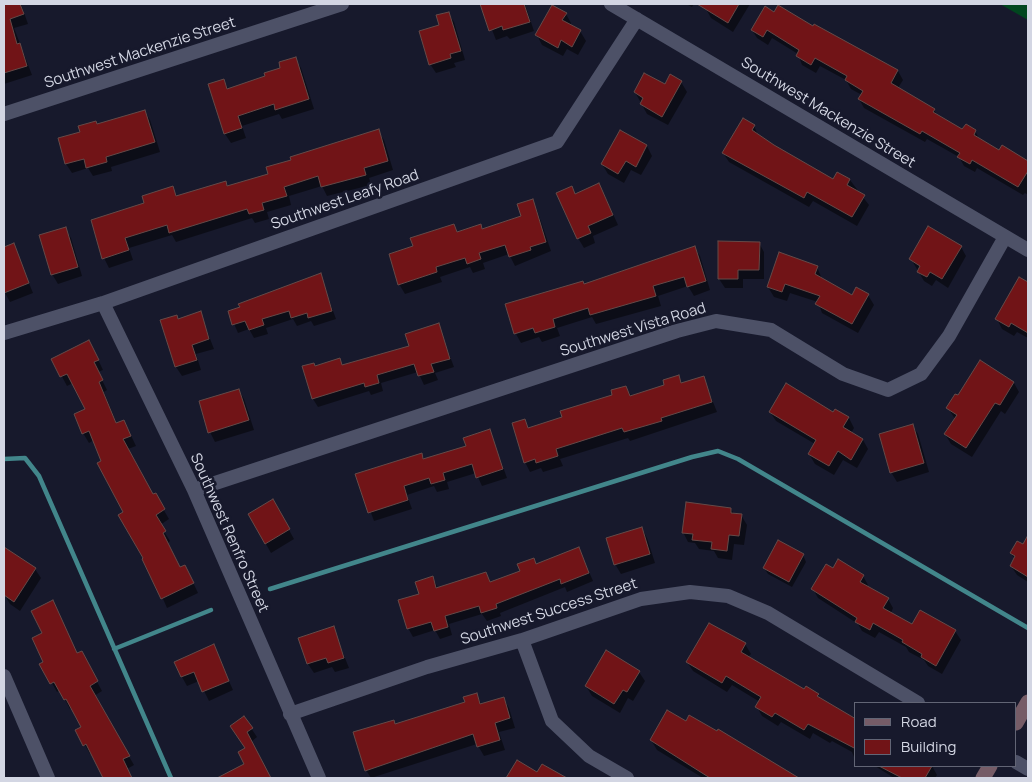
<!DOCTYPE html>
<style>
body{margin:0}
#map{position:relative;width:1032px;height:782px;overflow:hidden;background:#17192c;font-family:Manrope,sans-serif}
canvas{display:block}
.frame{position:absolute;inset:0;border:5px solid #d3d6e3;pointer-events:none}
.legend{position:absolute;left:854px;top:702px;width:162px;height:65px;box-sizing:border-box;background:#17192c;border:1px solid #626575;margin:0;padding:6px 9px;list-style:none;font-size:15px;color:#d3d6e3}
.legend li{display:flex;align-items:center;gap:10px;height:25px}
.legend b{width:25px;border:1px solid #626575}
</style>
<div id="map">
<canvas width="1032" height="782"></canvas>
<div class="frame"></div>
<ul class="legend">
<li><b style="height:6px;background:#765c67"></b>Road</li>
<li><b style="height:14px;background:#711417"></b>Building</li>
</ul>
</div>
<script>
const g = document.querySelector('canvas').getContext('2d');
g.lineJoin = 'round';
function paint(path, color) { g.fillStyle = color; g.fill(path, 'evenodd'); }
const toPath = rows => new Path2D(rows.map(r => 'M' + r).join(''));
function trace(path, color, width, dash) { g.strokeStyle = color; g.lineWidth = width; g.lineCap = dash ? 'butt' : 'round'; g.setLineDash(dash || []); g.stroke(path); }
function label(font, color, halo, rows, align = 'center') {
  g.font = font + ' Manrope,sans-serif'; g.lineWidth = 5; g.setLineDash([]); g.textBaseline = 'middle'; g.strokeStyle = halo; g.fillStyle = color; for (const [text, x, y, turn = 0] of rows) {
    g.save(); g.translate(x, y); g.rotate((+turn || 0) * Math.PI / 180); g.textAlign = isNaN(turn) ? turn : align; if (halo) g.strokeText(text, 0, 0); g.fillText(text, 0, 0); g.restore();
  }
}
paint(toPath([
 [1000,4,1028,4,1028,20]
]), '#01461f');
paint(toPath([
 [4,4,21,4,28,24,14,28,32,75,4,84],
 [482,4,525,4,534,31,510,39,507,36,496,40],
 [686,4,694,4,692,7],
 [709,4,750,4,733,32,711,18,706,9],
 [448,13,454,22,465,60,454,63,456,67,436,73,430,64,441,26],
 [774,13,813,28,814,25,898,71,903,80,898,88,934,110,937,115,963,131,975,131,980,140,999,151,1002,147,1028,163,1028,195,1025,193,1023,195,977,168,975,172,964,166,959,157,927,139,925,142,864,108,859,99,862,95,851,89,846,80,820,66,816,73,802,65,798,54,772,38,768,45,757,38,752,30],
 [566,14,571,23,570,26,580,31,586,41,578,55,567,49,563,56,542,45,537,35],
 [295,58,301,68,314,109,282,119,279,114,242,126,246,138,231,143,225,134,209,85,223,80,229,90,266,77],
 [671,76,681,82,687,92,668,125,647,114,635,92,665,86],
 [145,111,150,120,160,152,111,167,112,171,93,176,88,168,72,173,66,164,59,139],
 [743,120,754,126,759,137,834,181,838,173,850,180,869,205,857,226,813,201,809,207,729,162,723,153],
 [378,131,384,140,393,170,369,178,371,185,327,196,322,186,289,196,291,205,267,212,269,219,255,223,252,218,176,242,172,235,129,248,133,260,109,268,104,258,146,204,172,188,178,197,225,182,228,187,270,175],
 [620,131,647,146,652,156,641,175,631,170,624,183,608,174,602,164],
 [604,194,618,225,593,236,595,243,584,248,578,238,576,195],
 [532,200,537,210,551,251,515,266,509,254,483,263,485,269,473,273,470,267,440,277,442,282,405,294,399,284,414,247,454,225,458,233,480,225,483,230,523,217],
 [65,229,71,238,82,276,58,284,52,274],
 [759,243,764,252,764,279,743,279,743,288,725,288,719,279],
 [13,244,33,293,10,302,4,291,4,248],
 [694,247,700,256,710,290,694,296,688,286,658,296,661,306,596,324,592,317,557,328,560,336,542,342,539,337,521,343,516,334,540,327,584,286],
 [961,247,966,256,948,288,936,280,932,286,924,281,911,259],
 [817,267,822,279,853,296,868,295,874,305,858,333,822,313,818,302,790,293,787,301,774,297,768,287],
 [320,275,336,319,314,326,311,321,297,326,293,319,266,328,268,334,254,338,249,329,238,333,229,312],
 [1019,279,1028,284,1028,338,1017,332,1014,336,1002,329,997,319],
 [200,313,214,349,196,354,201,370,182,376,176,367,162,321,178,320],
 [438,325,454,367,435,373,438,380,424,385,418,372,381,383,383,391,371,395,369,391,318,407,313,399,315,367,339,360,343,366,410,347],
 [94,351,103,370,98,372,107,390,104,392,117,424,124,421,136,446,128,449,153,496,155,495,169,519,160,525,170,541,168,543,180,568,190,576,198,593,167,608,94,440,89,443,83,433,86,410,73,383,67,386,53,360],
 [678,377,683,384,703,377,717,412,630,441,628,438,560,459,563,466,543,472,541,468,530,472,525,462,524,420,529,429,564,418,614,396,626,387,632,397,666,386],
 [1014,383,1019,392,1005,414,1001,411,972,457,951,444,945,434,955,419,948,408],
 [239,390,244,399,254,430,215,442,210,432],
 [836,410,849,418,854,428,851,433,863,440,868,449,857,468,843,460,834,475,815,464,809,454,815,444,776,421,770,412,834,413],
 [912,425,918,434,929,472,897,482,891,472],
 [490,431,507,478,482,486,476,473,447,482,449,489,437,492,434,486,407,495,412,509,374,521,357,475,421,454,425,460,467,447],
 [273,501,294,539,271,553,249,514],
 [731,509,734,514,741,515,747,525,744,545,734,544,732,560,718,558,714,551,699,549,695,543,688,542,683,532],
 [642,528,647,538,655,563,621,574,615,564],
 [1028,537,1028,582,1017,575,1011,566,1015,559,1011,553,1023,546],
 [4,549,35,569,41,578,20,611,10,604,4,594],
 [579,549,593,581,567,592,565,587,500,613,501,616,487,621,482,614,449,624,452,635,440,639,435,630,413,637,408,628,420,595,433,578,438,588,486,573,491,583,522,571,533,559,537,565],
 [803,555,806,562,792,587,768,574,764,568],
 [833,570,863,576,868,585,867,587,888,599,893,608,891,613,912,625,955,631,961,640,942,674,928,666,924,660,909,652,906,647,879,632,875,638,862,631,858,624,818,598,813,589],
 [333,628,349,668,335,672,332,667,314,673,308,664],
 [745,644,751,654,748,657,805,691,818,695,821,700,852,719,856,713,856,762,852,752,832,741,830,743,813,733,810,739,781,722,778,726,762,716,757,707,760,702,732,685,727,692,693,671,687,662],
 [213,646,233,690,209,701,199,681,187,686,182,677],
 [81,652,102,691,94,696,134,765,127,769,131,778,104,778,92,753,90,754,77,731,83,727,72,708,70,709,60,690,57,692,41,664],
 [639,672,645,681,633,701,628,698,620,713,592,696,586,686],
 [476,694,482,705,504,699,509,708,515,728,499,732,505,750,484,756,477,744,371,778,366,770,466,703],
 [251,728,257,737,251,742,270,778,234,778,231,772,246,764,246,749,237,735],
 [651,740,790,774,792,778,703,778,657,750],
 [517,762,538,774,556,773,559,778,507,778],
 [875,766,932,766,937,775,935,778,894,778]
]), '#0007');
trace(toPath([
 [4,459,25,458,39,476,171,778],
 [270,589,692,457,718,451,738,459,1028,628],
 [114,649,211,610]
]), '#42868b', 4.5);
const building = toPath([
 [4,4,20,4,24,14,10,19,17,44,20,43,27,66,4,73,4,4],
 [480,4,524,4,530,22,503,30,502,26,489,31,480,4],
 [697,4,739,4,728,23,697,4],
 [552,5,567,13,562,20,581,30,572,47,561,40,558,48,535,35,552,5],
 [778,5,813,26,814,24,898,70,891,83,935,109,933,112,962,129,966,124,976,130,974,135,999,150,1002,145,1028,161,1028,171,1018,187,972,160,970,164,957,157,960,153,922,131,920,134,858,99,863,91,845,80,847,76,815,58,811,65,796,56,799,50,767,30,763,37,751,30,765,6,774,12,778,5],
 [449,12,461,51,450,54,451,58,429,65,419,31,439,25,436,15,449,12],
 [296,57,309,99,275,110,274,104,238,116,242,128,224,134,208,84,224,79,227,89,265,76,264,73,280,68,279,62,296,57],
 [644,73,665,84,670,74,682,81,662,117,640,104,643,98,634,92,644,73],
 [145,110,155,142,106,157,107,162,86,168,84,159,65,164,58,138,80,132,78,126,96,121,97,124,145,110],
 [743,118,755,125,752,130,774,145,833,179,837,172,850,179,847,185,865,195,852,217,807,192,804,198,722,153,743,118],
 [379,129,388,161,364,168,366,175,321,187,318,176,284,187,287,196,262,203,264,210,249,214,247,209,169,233,167,225,125,238,129,250,102,259,91,220,144,203,142,196,173,186,176,196,226,181,227,186,268,174,266,167,291,160,290,157,379,129],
 [620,130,647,145,636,167,626,161,618,174,601,164,620,130],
 [599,183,613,215,588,226,591,233,577,239,556,193,572,186,575,194,599,183],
 [533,199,546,242,530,247,531,250,509,257,505,245,479,253,481,259,467,264,465,258,436,267,437,272,398,285,389,254,413,246,410,238,454,224,457,232,481,224,482,229,521,216,517,204,533,199],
 [928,226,962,246,942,279,930,272,927,277,917,272,920,266,909,259,928,226],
 [66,227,78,267,51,275,39,235,66,227],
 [718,241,760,242,759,270,738,270,738,279,718,279,718,241],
 [14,243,29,283,4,293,4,247,14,243],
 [695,246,706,281,687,287,684,277,653,286,656,296,590,315,588,308,553,319,555,327,535,333,533,328,514,334,505,304,583,281,584,284,695,246],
 [779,252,818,266,815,274,852,295,856,287,869,294,852,324,815,304,820,296,785,284,782,292,767,287,779,252],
 [321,273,332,311,308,318,307,313,291,318,289,311,262,319,264,325,249,330,245,321,232,325,228,311,240,307,238,304,321,273],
 [1019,277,1028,282,1028,333,1011,323,1009,327,995,319,1019,277],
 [201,311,209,339,192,345,197,360,175,367,160,320,177,315,178,319,201,311],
 [439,323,450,359,431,364,434,372,418,376,414,364,377,375,379,383,365,387,364,383,312,399,302,366,314,363,315,366,340,358,342,365,409,346,405,334,439,323],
 [89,340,99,360,94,362,103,380,99,382,116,423,124,420,131,436,123,439,153,494,156,493,165,509,156,515,166,531,163,533,180,567,185,565,194,583,161,599,142,559,143,558,118,515,123,512,97,463,101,461,89,431,82,434,74,414,85,409,67,374,60,377,51,359,89,340],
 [980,360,1014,382,1000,405,995,403,966,448,944,434,957,415,946,408,955,394,958,395,980,360],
 [679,375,681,383,704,376,712,402,661,418,662,421,624,432,622,428,556,449,558,456,536,463,535,459,524,463,512,423,525,419,528,428,562,417,560,411,612,395,611,390,626,386,630,396,664,385,663,380,679,375],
 [786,383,833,412,835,409,849,417,843,427,863,439,851,460,838,451,829,466,808,454,816,440,769,412,786,383],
 [239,389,249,420,208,433,199,401,239,389],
 [913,424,924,463,890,473,879,434,913,424],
 [490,429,503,469,476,478,472,464,443,473,445,480,431,484,429,478,404,486,408,500,368,513,355,474,422,453,423,459,466,446,463,438,490,429],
 [273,499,290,529,265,544,248,514,273,499],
 [686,502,731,508,731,513,742,514,739,536,729,535,727,551,711,549,712,542,692,540,693,534,682,533,686,502],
 [642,527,650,554,614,565,606,538,642,527],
 [1028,535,1028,577,1010,566,1015,556,1010,553,1017,541,1023,544,1028,535],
 [778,540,804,554,789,582,763,568,778,540],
 [4,547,36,568,14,602,4,595,4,547],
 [579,547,589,573,561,584,560,579,496,604,497,608,481,613,479,606,445,616,448,627,434,631,431,622,407,629,398,600,419,594,415,582,433,576,436,588,486,572,490,582,520,571,517,564,534,558,536,564,579,547],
 [838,559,864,575,860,582,889,598,883,608,912,624,920,610,956,630,936,666,921,657,922,654,902,642,903,640,873,623,870,630,855,622,857,618,811,589,826,564,833,568,838,559],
 [53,600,77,653,82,651,98,681,90,686,130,756,123,759,132,778,103,778,86,744,83,746,75,730,81,727,66,699,64,700,54,682,50,684,39,664,43,662,32,638,42,633,31,611,53,600],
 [709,623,746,643,741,652,804,689,806,686,819,694,817,696,856,719,856,749,808,724,804,730,775,713,772,717,755,707,761,697,726,676,722,683,686,662,709,623],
 [334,626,344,658,328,663,326,658,307,664,298,638,334,626],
 [214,644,229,681,202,692,194,672,181,677,174,662,214,644],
 [606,650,640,671,627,692,623,690,614,704,585,686,606,650],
 [477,693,480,704,504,697,510,718,495,723,500,740,477,747,473,734,365,771,353,732,394,720,395,724,465,702,463,697,477,693],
 [667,710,686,721,689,715,717,731,718,729,799,778,710,778,650,740,667,710],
 [244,716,253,728,247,732,271,778,217,778,244,764,238,752,245,748,230,726,244,716],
 [517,760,537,772,542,764,567,778,506,778,517,760],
 [879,766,932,766,925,778,902,778,879,766]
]);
paint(building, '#711417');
trace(building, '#654a48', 1);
trace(toPath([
 [611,4,1028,250],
 [4,114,342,4],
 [103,303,194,490,319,778],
 [4,333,103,303,557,142,637,19],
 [194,490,677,331,716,321,771,330,843,374,888,390,921,374,949,336,1005,237],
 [522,640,552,721,589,756,627,778],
 [4,676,48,778],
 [290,714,427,667,522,640,641,599,690,592,728,596,768,613,918,703],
 [1016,762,1028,769]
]), '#4d5167', 14);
trace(toPath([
 [1016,723,1028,702],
 [983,778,990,766]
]), '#765c67', 15);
label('15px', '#d3d6e3', '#17192c', [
 ["Southwest Mackenzie Street",140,53,-18],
 ["Southwest Mackenzie Street",828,113,31],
 ["Southwest Leafy Road",345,200,-19],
 ["Southwest Vista Road",633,330,-17],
 ["Southwest Renfro Street",229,533,66],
 ["Southwest Success Street",549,612,-18]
]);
</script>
